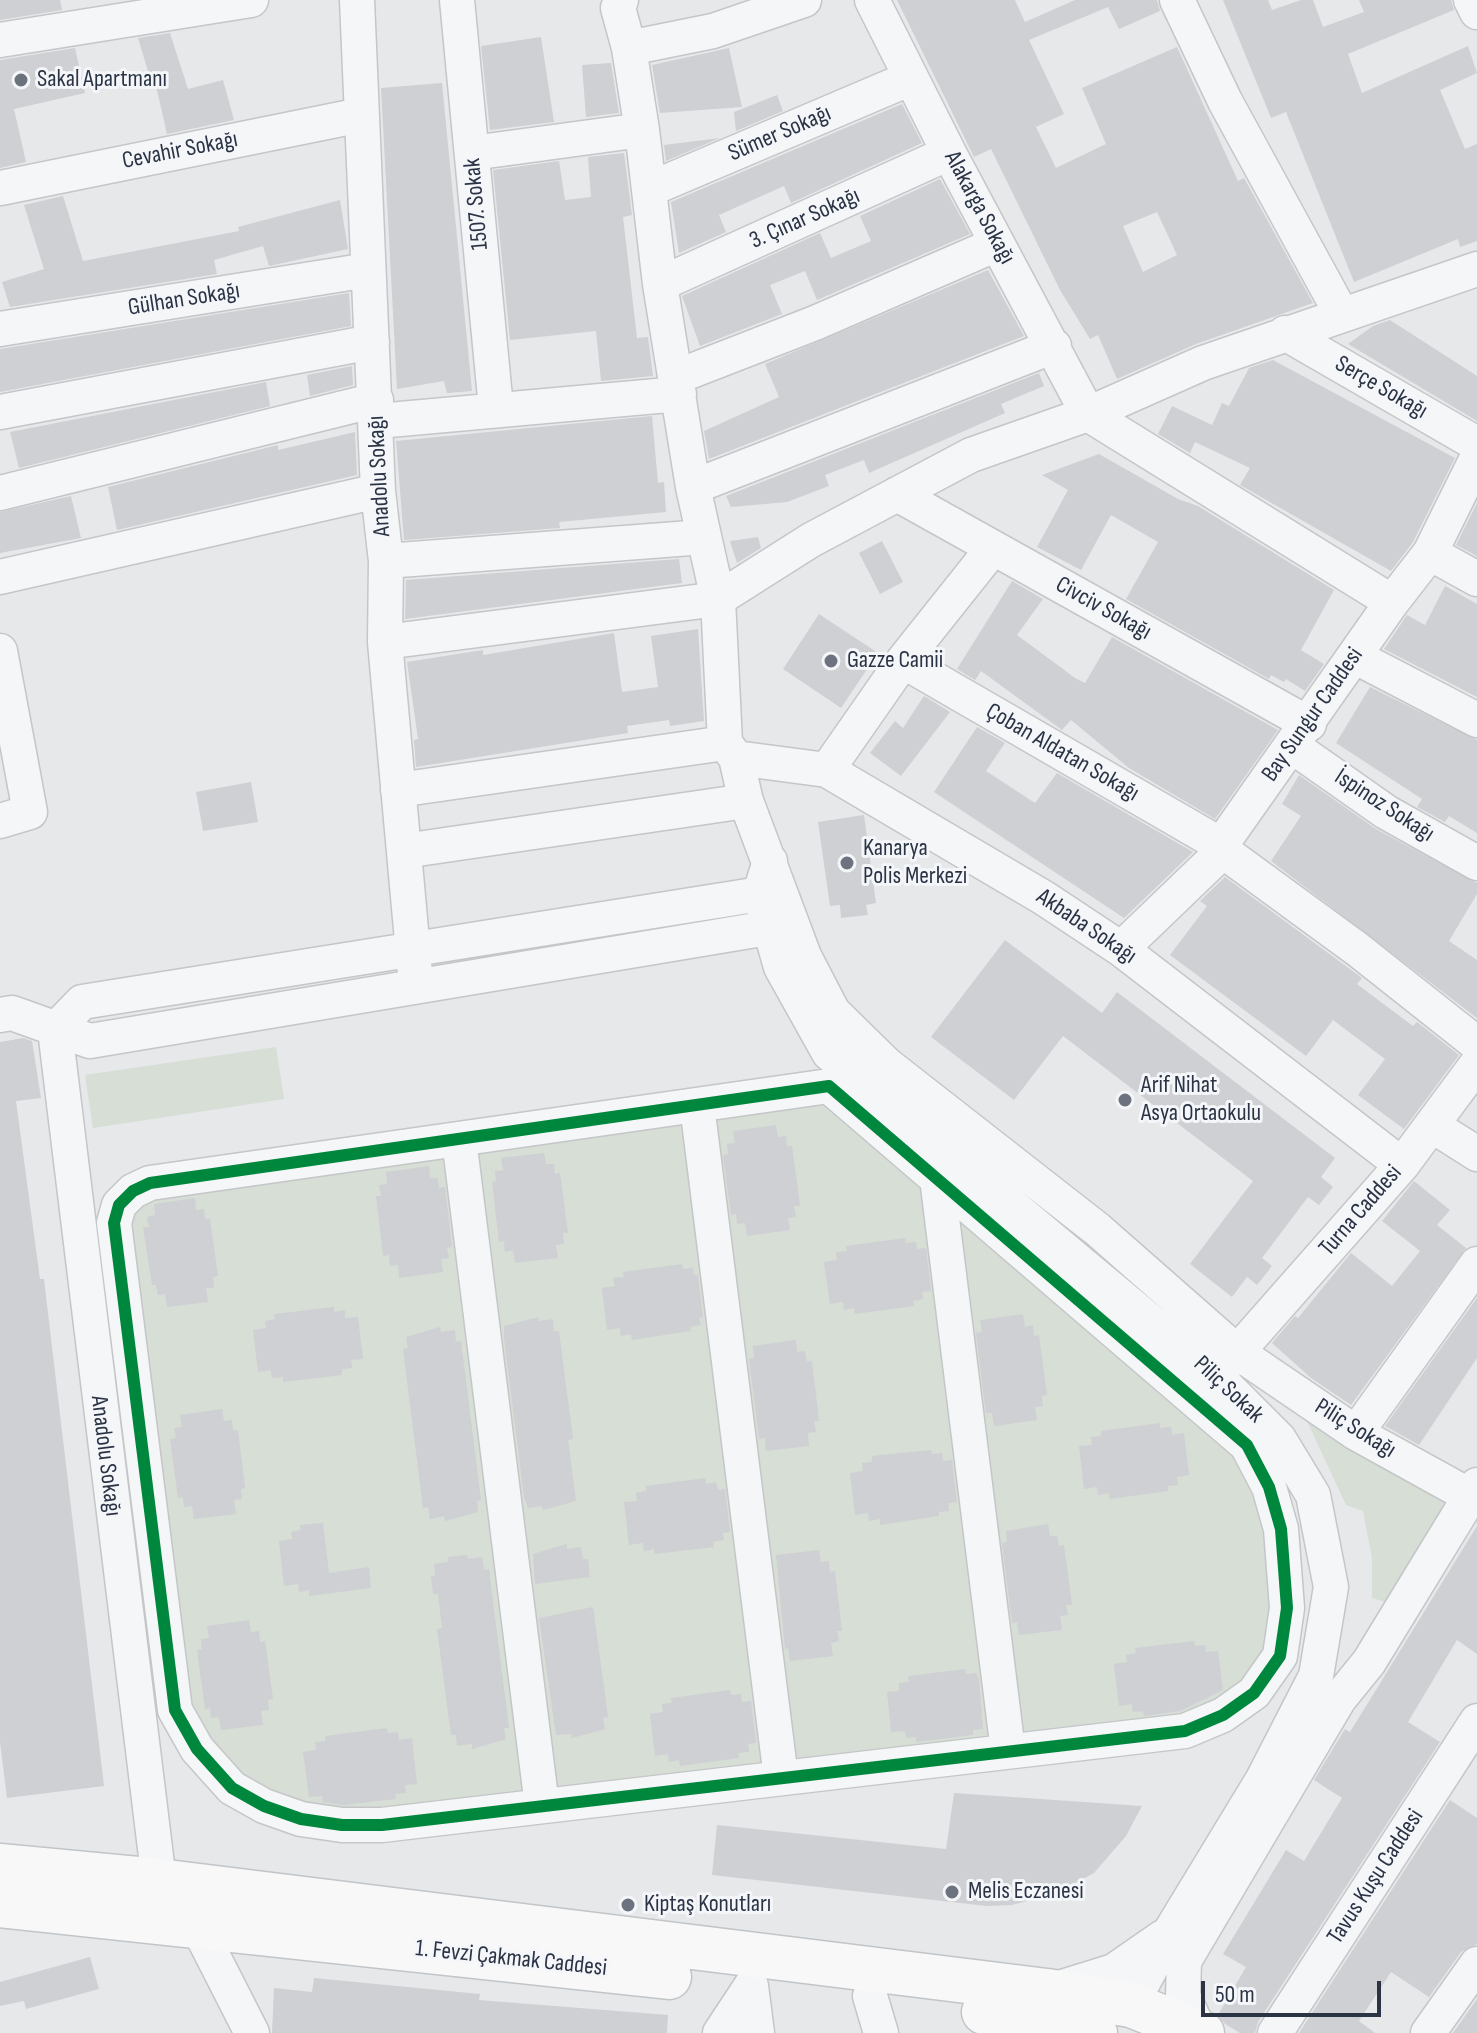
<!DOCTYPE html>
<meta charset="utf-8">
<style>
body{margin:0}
#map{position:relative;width:1477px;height:2033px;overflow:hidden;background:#e6e8ea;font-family:"Sofia Sans Condensed",sans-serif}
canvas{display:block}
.scale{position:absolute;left:1201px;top:1981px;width:180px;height:36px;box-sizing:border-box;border:4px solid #2b3445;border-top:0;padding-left:10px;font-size:24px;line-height:28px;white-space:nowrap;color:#2b3445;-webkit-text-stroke:6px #f4f6f9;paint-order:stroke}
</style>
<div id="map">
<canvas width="1477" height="2033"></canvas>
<div class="scale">50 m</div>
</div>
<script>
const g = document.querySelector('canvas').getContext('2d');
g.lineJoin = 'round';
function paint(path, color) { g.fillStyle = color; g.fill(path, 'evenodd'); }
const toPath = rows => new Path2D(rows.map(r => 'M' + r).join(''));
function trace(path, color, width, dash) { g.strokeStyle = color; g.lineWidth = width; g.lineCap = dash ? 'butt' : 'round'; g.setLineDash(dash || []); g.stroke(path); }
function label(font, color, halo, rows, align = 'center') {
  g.font = font + ' "Sofia Sans Condensed",sans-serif'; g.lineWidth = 6; g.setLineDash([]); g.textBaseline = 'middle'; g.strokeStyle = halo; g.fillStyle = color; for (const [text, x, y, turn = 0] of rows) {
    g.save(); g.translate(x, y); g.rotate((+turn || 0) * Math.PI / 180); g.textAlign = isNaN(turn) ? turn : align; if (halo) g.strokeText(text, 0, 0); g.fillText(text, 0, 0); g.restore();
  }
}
paint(toPath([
 [276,1047,284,1099,93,1128,85,1075],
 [825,1100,930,1189,998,1739,787,1764,706,1117],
 [692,1119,773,1766,549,1792,468,1151],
 [452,1153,533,1794,382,1812,304,1807,240,1777,208,1741,188,1705,127,1223,131,1212,154,1196],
 [949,1206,1237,1453,1257,1492,1273,1570,1267,1651,1245,1684,1216,1704,1182,1718,1015,1737],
 [1307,1421,1453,1501,1392,1604,1372,1598,1372,1558,1363,1511,1346,1505]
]), '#d6ded6');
paint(toPath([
 [0,0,60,0,62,10,0,20],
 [897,0,1015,0,1025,22,1075,0,1157,0,1160,11,1119,29,1108,7,1029,40,1064,114,1036,127,1056,168,1106,144,1082,88,1177,47,1238,181,1244,178,1313,303,1196,344,1117,379,1098,335,1090,339,1060,290,991,149,974,157],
 [1157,212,1177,255,1143,272,1123,226],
 [1223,0,1268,0,1272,10,1301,0,1313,0,1323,27,1364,12,1359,0,1451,0,1454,10,1348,54,1362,93,1468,46,1477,73,1440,90,1465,149,1477,144,1477,241,1460,247,1458,239,1354,282,1286,112,1271,118],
 [170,33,188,89,223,80,234,120,167,134,154,77,150,78,138,38],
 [541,37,554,122,490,130,481,46],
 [75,48,85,93,14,109,26,162,0,168,0,60],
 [729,48,742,107,660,113,652,65],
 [611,63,619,113,586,117,582,65],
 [442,83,472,391,447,393,444,381,397,389,381,88],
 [777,95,783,111,736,131,734,112],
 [902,104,922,143,791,203,784,186,719,215,726,232,679,253,671,202],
 [720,138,666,161,664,145],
 [624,153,632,215,623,217,637,338,648,337,653,376,601,381,596,331,510,340,493,170,559,161,565,200,591,197,588,157],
 [940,179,970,234,817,300,805,271,770,285,782,314,700,346,682,296,820,233,831,258,871,241,860,216],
 [63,196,83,261,239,231,238,227,340,200,348,249,269,266,263,246,214,260,217,274,10,307,2,282,44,269,24,205],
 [988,270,1024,336,709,459,704,431,779,397,765,364],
 [349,293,351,326,0,392,0,349],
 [1390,320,1477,376,1477,421,1348,344,1373,326],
 [1273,360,1455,458,1413,542,1391,571,1240,485,1250,468,1195,442,1190,453,1158,434,1172,406,1212,425,1222,403,1229,406,1249,368],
 [352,366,353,385,310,396,307,375],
 [1039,373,1044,386,1001,404,1005,413,869,473,864,460,825,475,829,486,787,502,731,507,726,496],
 [266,382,270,406,19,468,10,432],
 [652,416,658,483,664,482,666,512,559,522,560,528,404,540,396,441],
 [355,432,357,475,117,530,108,487,278,445,278,450],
 [1099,454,1178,499,1198,506,1334,590,1301,650,1324,664,1305,691,1286,679,1284,682,1271,675,1269,679,1126,599,1158,542,1111,515,1081,570,1037,547,1068,490,1042,475],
 [71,496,81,538,0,553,0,512],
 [1477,503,1477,556,1456,545],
 [758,537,761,548,737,563,730,541],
 [882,541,903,582,880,594,859,553],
 [679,559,682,583,405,619,406,580],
 [1012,581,1043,599,1017,635,1075,678,1085,683,1112,637,1278,730,1215,819,1129,768,1071,720,1062,730,981,671,975,680,957,669],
 [1445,586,1477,604,1477,697,1384,649,1407,615,1425,625],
 [819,614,878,653,841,708,783,669],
 [698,629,704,721,670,726,669,720,627,726,628,733,416,767,414,740,418,739,407,662,483,650,483,655,614,633,622,692,658,687,651,636],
 [1370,687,1477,740,1477,833,1449,816,1445,822,1417,807,1422,799,1336,743],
 [924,696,950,712,901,776,870,753,895,721,903,728],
 [977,727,1005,743,986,771,1035,803,1057,773,1193,852,1124,918,934,792],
 [1299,775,1376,829,1477,883,1477,894,1449,941,1477,960,1477,1018,1271,861,1301,816,1282,804],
 [251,782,258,822,203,831,196,792],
 [864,815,876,903,866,905,868,915,841,918,840,905,830,906,818,822],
 [1225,877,1362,978,1357,984,1413,1026,1417,1022,1459,1055,1404,1129,1358,1095,1385,1059,1333,1020,1306,1056,1170,955,1207,906,1200,901],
 [1005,940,1102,1013,1117,992,1335,1158,1321,1177,1333,1187,1319,1205,1308,1197,1262,1258,1272,1266,1257,1285,1247,1277,1232,1297,1190,1264,1253,1181,1063,1036,1014,1100,931,1037],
 [23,1038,32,1041,41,1098,16,1101,40,1279,44,1279,104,1786,7,1798,0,1742,0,1042],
 [776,1125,778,1137,786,1136,787,1146,792,1146,800,1206,794,1206,796,1217,788,1218,790,1230,747,1236,745,1223,737,1224,736,1214,731,1215,723,1155,728,1154,727,1144,735,1143,733,1131],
 [544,1153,546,1164,554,1164,555,1174,560,1173,568,1233,563,1233,564,1244,556,1245,558,1258,515,1263,513,1250,505,1252,504,1241,499,1242,492,1182,496,1181,495,1171,503,1170,501,1158],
 [429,1166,430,1178,438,1178,439,1188,445,1187,452,1247,447,1248,449,1258,441,1259,443,1272,399,1278,398,1265,390,1266,389,1255,383,1256,376,1196,381,1196,379,1185,387,1184,386,1172],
 [1414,1181,1450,1210,1437,1225,1466,1248,1351,1405,1311,1378,1272,1343,1295,1316,1298,1318,1351,1253,1392,1286,1420,1251,1382,1221],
 [195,1198,196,1210,204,1209,205,1219,210,1219,218,1276,213,1277,214,1288,206,1288,208,1302,167,1307,165,1294,158,1295,156,1285,152,1285,143,1227,149,1227,147,1217,155,1215,154,1204],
 [905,1238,906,1243,916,1242,917,1249,926,1248,931,1291,922,1292,923,1299,913,1301,914,1306,855,1314,854,1308,844,1310,843,1302,830,1304,824,1262,837,1260,836,1252,847,1251,846,1246],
 [682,1264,683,1269,693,1268,694,1275,698,1275,703,1317,699,1318,701,1325,690,1327,691,1331,632,1340,631,1334,621,1336,620,1328,607,1330,602,1288,615,1286,613,1278,624,1277,623,1272],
 [1477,1298,1477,1358,1419,1445,1385,1426],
 [334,1307,334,1312,345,1310,345,1318,358,1317,363,1359,351,1360,352,1368,342,1369,342,1375,309,1379,283,1382,283,1377,272,1378,271,1370,258,1372,253,1330,266,1328,265,1321,275,1319,274,1314],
 [1023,1314,1025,1327,1033,1325,1034,1336,1039,1335,1047,1395,1042,1396,1043,1406,1035,1407,1037,1420,994,1426,992,1413,986,1413,976,1333,982,1332,980,1320],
 [538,1317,539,1321,553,1319,554,1331,559,1331,573,1439,568,1440,576,1501,543,1510,542,1506,528,1508,524,1497,504,1338,504,1326],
 [440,1327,441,1332,455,1330,456,1342,461,1341,481,1500,477,1501,478,1512,445,1521,444,1516,430,1519,428,1507,423,1508,403,1349,408,1348,406,1337],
 [796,1340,797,1352,805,1351,807,1362,812,1361,819,1421,814,1421,816,1432,808,1433,809,1446,766,1451,765,1438,759,1439,749,1359,754,1358,753,1346],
 [222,1409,224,1421,232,1420,233,1430,238,1430,245,1488,241,1489,242,1499,234,1500,236,1514,194,1519,192,1506,184,1507,183,1497,178,1498,170,1439,176,1438,174,1428,182,1427,180,1415],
 [1160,1423,1160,1428,1171,1427,1172,1435,1184,1433,1189,1475,1177,1477,1178,1485,1168,1486,1168,1491,1109,1499,1109,1493,1098,1495,1097,1487,1084,1489,1079,1446,1092,1445,1091,1437,1101,1436,1101,1431],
 [931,1450,932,1454,942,1453,943,1461,952,1460,957,1502,948,1503,949,1511,939,1512,939,1516,880,1525,880,1519,869,1521,868,1513,855,1515,850,1473,863,1471,862,1463,872,1462,872,1456],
 [705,1478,706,1484,716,1482,718,1490,725,1489,730,1532,723,1533,724,1540,713,1542,714,1547,654,1554,654,1549,644,1551,643,1543,629,1545,624,1502,637,1501,636,1493,646,1491,646,1486],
 [323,1523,329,1573,369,1567,371,1588,309,1596,309,1590,299,1592,298,1584,284,1586,279,1541,292,1539,291,1532,301,1530,300,1525],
 [1048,1524,1050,1536,1057,1536,1059,1546,1064,1545,1072,1605,1066,1605,1068,1615,1060,1616,1062,1630,1019,1635,1017,1622,1012,1623,1002,1543,1007,1542,1006,1531],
 [1477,1526,1477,1654,1457,1640,1408,1722,1440,1742,1258,2022,1255,2033,1240,2033,1225,2024,1218,2015,1246,1967,1223,1954,1286,1850,1304,1861,1342,1798,1314,1780,1345,1729,1350,1732],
 [567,1544,567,1549,581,1547,583,1559,588,1559,590,1577,535,1584,533,1554],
 [819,1550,821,1562,829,1561,830,1572,835,1571,842,1631,837,1631,839,1641,831,1643,833,1656,790,1661,788,1648,785,1649,776,1555],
 [467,1555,468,1559,482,1557,484,1570,489,1569,509,1728,504,1728,506,1739,472,1749,472,1744,457,1746,456,1735,451,1735,437,1629,442,1628,438,1594,433,1594,431,1576,435,1576,434,1564,448,1562,448,1557],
 [593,1607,608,1717,603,1718,605,1729,572,1738,571,1734,556,1735,539,1618],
 [249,1620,251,1632,259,1631,260,1642,265,1641,273,1699,268,1700,269,1710,261,1711,263,1725,221,1730,219,1717,211,1718,210,1708,205,1709,197,1650,202,1649,201,1639,209,1638,207,1626],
 [1194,1641,1195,1646,1205,1645,1206,1652,1218,1651,1223,1690,1180,1711,1144,1716,1143,1711,1133,1712,1132,1704,1119,1706,1114,1664,1127,1662,1126,1655,1136,1653,1135,1648],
 [965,1669,966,1674,976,1673,979,1680,983,1729,973,1730,973,1735,916,1742,916,1737,906,1738,905,1731,891,1732,887,1692,899,1691,899,1683,909,1682,908,1676],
 [730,1690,731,1695,741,1694,742,1702,751,1701,756,1743,748,1744,749,1752,738,1753,739,1758,680,1766,679,1760,669,1762,668,1754,655,1756,650,1714,663,1712,662,1704,672,1703,671,1698],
 [387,1728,388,1733,398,1732,399,1740,412,1738,417,1784,405,1785,406,1793,395,1794,396,1799,343,1805,323,1802,322,1796,309,1797,303,1752,316,1750,315,1742,325,1741,325,1736],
 [954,1793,1142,1806,1126,1836,1094,1873,1057,1893,1012,1905,987,1906,712,1875,717,1825,946,1849],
 [1450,1800,1477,1818,1477,1944,1461,1952,1429,1997,1391,1972,1359,2021,1375,2033,1299,2033],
 [90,1957,99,1989,26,2009,24,2001,0,2006,0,1982],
 [314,1978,480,1994,479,2000,668,2015,667,2033,272,2033,274,1988,312,1992],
 [1477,1999,1477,2033,1453,2033]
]), '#ced0d3');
const minor = toPath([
 [357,0,378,491,386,561,385,642,416,985],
 [457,0,496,408],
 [872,0,949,153,1088,414,1392,602],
 [1177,0,1225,101,1342,315],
 [1471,0,1477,12],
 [0,40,251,0],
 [629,48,713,31,804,0],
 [472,153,642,130],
 [0,188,361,115],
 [650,189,911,78],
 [660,284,949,153],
 [0,329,368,270],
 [1285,333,1477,444],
 [676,377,815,323,997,244],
 [0,412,372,342],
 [378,421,679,394],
 [693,487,1054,346],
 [0,493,376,400],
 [897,494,1309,724],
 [1430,553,1477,579],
 [386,561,704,537],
 [0,577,378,491],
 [385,642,718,599,811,540,971,455,1088,414,1203,363,1477,269],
 [0,651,30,812,0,821],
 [1354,656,1477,720],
 [903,661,1221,845],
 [1292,746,1386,812,1477,863],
 [736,758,827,770,1044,898,1121,949,1402,1165],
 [827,770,903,661,993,548],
 [398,790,725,743],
 [746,801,804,956,833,1012,886,1064,1097,1229,1237,1352,1356,1433,1477,1500],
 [404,851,746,801,736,758,725,743,718,599,693,487,660,284,642,130,629,48,618,8,621,0],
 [1223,851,1357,949,1477,1044],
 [770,861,760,893,781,967,829,1053,1216,1376,1279,1439,1313,1495,1331,1587,1316,1676,1263,1779,1170,1932,1131,2005],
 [1121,949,1223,851,1221,845,1392,602,1430,553,1477,458],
 [0,1015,12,1013,90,1041,792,924],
 [829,1086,1247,1445,1269,1487,1281,1529,1287,1608,1280,1656,1254,1693,1223,1715,1185,1731,382,1825,342,1825,301,1819,264,1806,232,1788,197,1749,175,1710,114,1223,119,1205,133,1191,150,1183,829,1086],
 [697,1105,781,1778],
 [1433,1126,1477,1154],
 [459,1139,542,1806],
 [937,1178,1008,1751],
 [1224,1367,1402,1165,1477,1064],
 [1356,1433,1477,1264],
 [155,1902,159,1881,55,1030,82,1002,779,891],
 [197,1925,252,2033],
 [751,1986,757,2033],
 [1053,1990,1114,1971,1163,1937],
 [870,1996,881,2033],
 [1200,2032,1183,1996,1184,1961,1339,1699,1369,1662,1477,1485],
 [720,2033,751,1986],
 [1275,2033,1477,1721],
 [1428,2033,1477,1964]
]);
const major = toPath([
 [0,1866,159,1881,1047,1991,1131,2005,1202,2033],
 [0,1905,669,1977],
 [984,2012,1095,2033]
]);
trace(minor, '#c4c6c8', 37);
trace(major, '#c2c5c8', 47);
trace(minor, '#f5f6f7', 34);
trace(major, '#f8f8f8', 44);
trace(toPath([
 [829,1086,1247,1445,1269,1487,1281,1529,1287,1608,1280,1656,1254,1693,1223,1715,1185,1731,382,1825,342,1825,301,1819,264,1806,232,1788,197,1749,175,1710,114,1223,119,1205,133,1191,150,1183,829,1086]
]), '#00873e', 12);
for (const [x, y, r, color] of [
 [21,80,8,"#6c737f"],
 [831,661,8,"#6c737f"],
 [847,863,8,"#6c737f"],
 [1125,1100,8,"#6c737f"],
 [952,1892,8,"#6c737f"],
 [628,1905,8,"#6c737f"]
]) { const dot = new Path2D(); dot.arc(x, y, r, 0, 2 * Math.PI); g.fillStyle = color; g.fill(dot); trace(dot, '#f4f6f9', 3); }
label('24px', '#2b3445', '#f4f6f9', [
 ["Sakal Apartmanı",37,80],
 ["Gazze Camii",847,661],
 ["Kanarya",863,849],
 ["Polis Merkezi",863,877],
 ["Arif Nihat",1141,1086],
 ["Asya Ortaokulu",1141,1114],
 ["Melis Eczanesi",968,1892],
 ["Kiptaş Konutları",644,1905]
], 'left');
label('24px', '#2b3445', '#f4f6f9', [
 ["Sümer Sokağı",780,134,-23],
 ["Cevahir Sokağı",180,151,-11],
 ["1507. Sokak",477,204,-95],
 ["Alakarga Sokağı",979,208,62],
 ["3. Çınar Sokağı",805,219,-24],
 ["Gülhan Sokağı",184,300,-9],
 ["Serçe Sokağı",1381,388,30],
 ["Anadolu Sokağı",380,476,-93],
 ["Civciv Sokağı",1103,609,29],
 ["Bay Sungur Caddesi",1313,715,-55],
 ["Çoban Aldatan Sokağı",1062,753,30],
 ["İspinoz Sokağı",1384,806,33],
 ["Akbaba Sokağı",1086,927,34],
 ["Turna Caddesi",1361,1211,-49],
 ["Piliç Sokak",1228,1390,43],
 ["Piliç Sokağı",1355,1429,32],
 ["Anadolu Sokağı",105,1456,83],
 ["Tavus Kuşu Caddesi",1376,1877,-57],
 ["1. Fevzi Çakmak Caddesi",511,1959,6]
]);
</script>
